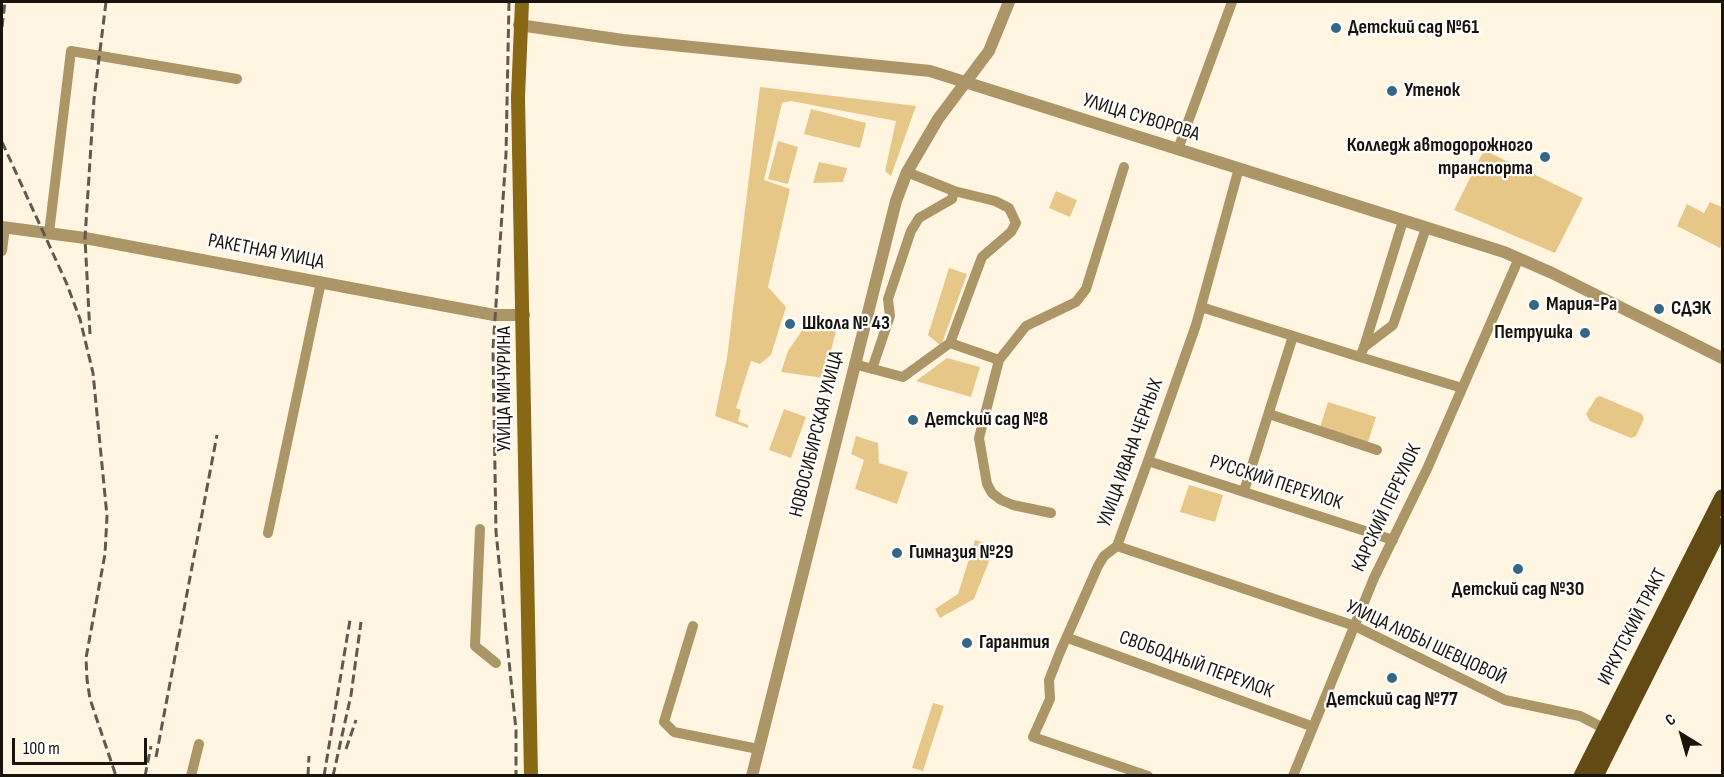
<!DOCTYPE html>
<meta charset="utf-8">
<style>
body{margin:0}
#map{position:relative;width:1724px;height:777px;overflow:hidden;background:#fff5e0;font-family:"Sofia Sans Condensed",sans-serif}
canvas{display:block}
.frame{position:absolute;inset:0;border:3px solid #18140b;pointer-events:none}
.north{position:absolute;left:1652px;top:705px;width:60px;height:60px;-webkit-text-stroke:4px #fff;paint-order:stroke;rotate:323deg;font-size:16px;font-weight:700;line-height:24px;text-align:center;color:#18140b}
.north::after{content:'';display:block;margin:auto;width:21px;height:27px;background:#18140b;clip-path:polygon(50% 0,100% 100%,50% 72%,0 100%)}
.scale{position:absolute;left:12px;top:738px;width:135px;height:27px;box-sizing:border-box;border:3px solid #18140b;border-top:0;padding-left:8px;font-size:18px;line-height:21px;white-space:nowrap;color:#18140b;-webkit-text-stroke:4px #fff;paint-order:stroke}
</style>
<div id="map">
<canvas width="1724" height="777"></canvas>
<div class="frame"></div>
<div class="north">С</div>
<div class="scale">100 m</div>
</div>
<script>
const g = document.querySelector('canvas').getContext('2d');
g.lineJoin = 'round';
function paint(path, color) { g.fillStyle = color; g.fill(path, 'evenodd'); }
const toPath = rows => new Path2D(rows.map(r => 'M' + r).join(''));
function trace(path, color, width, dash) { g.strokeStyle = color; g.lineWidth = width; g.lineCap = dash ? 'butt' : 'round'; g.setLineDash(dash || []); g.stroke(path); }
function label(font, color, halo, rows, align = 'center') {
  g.font = font + ' "Sofia Sans Condensed",sans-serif'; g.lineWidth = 4.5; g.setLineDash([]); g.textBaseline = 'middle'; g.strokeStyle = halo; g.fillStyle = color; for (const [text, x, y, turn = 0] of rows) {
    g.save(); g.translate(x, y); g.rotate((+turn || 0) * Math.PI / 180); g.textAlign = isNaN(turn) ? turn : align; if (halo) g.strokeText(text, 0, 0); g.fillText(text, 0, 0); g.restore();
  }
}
paint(toPath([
 [760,87,916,106,891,176,885,171,896,121,791,101,782,103,764,180,790,189,768,287,786,307,771,355,760,364,751,361,736,408,741,410,738,421,748,425,748,428,715,416,727,358],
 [811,109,866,123,860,148,804,134],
 [778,141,798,147,788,184,768,179],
 [1484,150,1583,198,1555,253,1454,210],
 [819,162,847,168,843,182,813,183],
 [1056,191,1077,200,1070,217,1049,208],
 [1710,202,1722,207,1722,243,1720,248,1677,226,1687,204,1704,213],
 [949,268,967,274,941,346,928,335],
 [809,320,828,323,836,331,824,378,781,372,788,351],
 [947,358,980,367,971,397,916,381],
 [1600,396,1642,414,1644,419,1636,436,1631,438,1590,421,1586,414,1596,398],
 [1328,402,1376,417,1368,442,1320,427],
 [784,409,806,417,791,458,769,450],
 [856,436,878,443,879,463,908,472,897,504,855,489,864,460,851,454],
 [1189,485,1223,495,1215,522,1180,512],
 [975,540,995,546,974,599,940,618,935,609,958,594],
 [933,703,944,706,923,771,912,768]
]), '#e6c787');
trace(toPath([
 [1178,149,1232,2],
 [49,233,71,51,237,79],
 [2,251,5,227],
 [1201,307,1360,357,1364,347,1393,325,1426,228],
 [950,343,982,257,1011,232,1016,223,1009,208,995,201,954,191],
 [1364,347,1403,221],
 [1360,357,1462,388],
 [854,364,903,377,950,343,999,360],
 [872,369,890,316,888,299,911,231,919,218,952,199,954,191,907,172],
 [1269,414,1377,450],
 [1148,461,1393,540],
 [1244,491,1293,336],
 [1051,513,1013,505,1001,500,992,493,987,484,979,438,999,360,1026,326,1076,302,1086,289,1124,167],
 [480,529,475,646,496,663],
 [268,533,321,282],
 [1117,546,1355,626,1505,700,1580,716,1611,732],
 [693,626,664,722,674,732,758,749],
 [1068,638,1311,726],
 [191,776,199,744],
 [1148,776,1033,737,1050,699,1049,680,1060,652,1098,566,1104,556,1117,546,1148,461,1196,325,1239,168],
 [1293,776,1374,578,1427,469,1519,258]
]), '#ac9668', 10);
trace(toPath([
 [519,25,623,40,930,71,1504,252,1552,273,1722,358],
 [2,227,85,238,494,315,524,315],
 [752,776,896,201,907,172,938,119,989,51,1009,2]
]), '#ac9668', 12);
trace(toPath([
 [522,2,518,97,531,776]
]), '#886715', 14);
trace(toPath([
 [1581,776,1722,497],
 [1596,776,1722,525]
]), '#614a13', 15);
trace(toPath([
 [509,2,506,154,493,349,496,532,516,730,516,776],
 [2,27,5,2],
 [2,142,66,282,80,319,93,373,107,516,105,554,86,658,87,679,90,699,116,776],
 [90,334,85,238,94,99,106,2],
 [346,749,356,720],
 [156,757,217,435],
 [145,776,151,746],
 [308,776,309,756],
 [324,776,350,620],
 [333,776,351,695,361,622]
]), '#605a4e', 3, [9, 4.5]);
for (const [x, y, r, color] of [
 [1336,28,6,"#346885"],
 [1392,91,6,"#346885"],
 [1545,157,6,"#346885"],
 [1534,305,6,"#346885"],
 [1659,309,6,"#346885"],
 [790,324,6,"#346885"],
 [1585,333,6,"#346885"],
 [913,420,6,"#346885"],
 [897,553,6,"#346885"],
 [1518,569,6,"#346885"],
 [967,643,6,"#346885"],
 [1392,678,6,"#346885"]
]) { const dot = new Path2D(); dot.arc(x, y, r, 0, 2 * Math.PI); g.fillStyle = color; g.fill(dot); trace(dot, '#fff', 2); }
label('bold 20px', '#18140b', '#fff', [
 ["Детский сад №61",1348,28],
 ["Утенок",1404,91],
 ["Колледж автодорожного",1533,146,"right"],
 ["транспорта",1533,169,"right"],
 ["Мария-Ра",1546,305],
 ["СДЭК",1671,309],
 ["Школа № 43",802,324],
 ["Петрушка",1573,333,"right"],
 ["Детский сад №8",925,420],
 ["Гимназия №29",909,553],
 ["Детский сад №30",1518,590,"center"],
 ["Гарантия",979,643],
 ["Детский сад №77",1392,700,"center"]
], 'left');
label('20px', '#18140b', '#fff', [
 ["УЛИЦА СУВОРОВА",1141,118,17],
 ["РАКЕТНАЯ УЛИЦА",266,252,11],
 ["УЛИЦА МИЧУРИНА",505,389,-90],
 ["НОВОСИБИРСКАЯ УЛИЦА",817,434,-76],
 ["УЛИЦА ИВАНА ЧЕРНЫХ",1131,453,-70],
 ["РУССКИЙ ПЕРЕУЛОК",1276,483,18],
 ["КАРСКИЙ ПЕРЕУЛОК",1387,508,-65],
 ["ИРКУТСКИЙ ТРАКТ",1633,627,-63],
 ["УЛИЦА ЛЮБЫ ШЕВЦОВОЙ",1426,643,25],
 ["СВОБОДНЫЙ ПЕРЕУЛОК",1196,665,20]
]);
</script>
